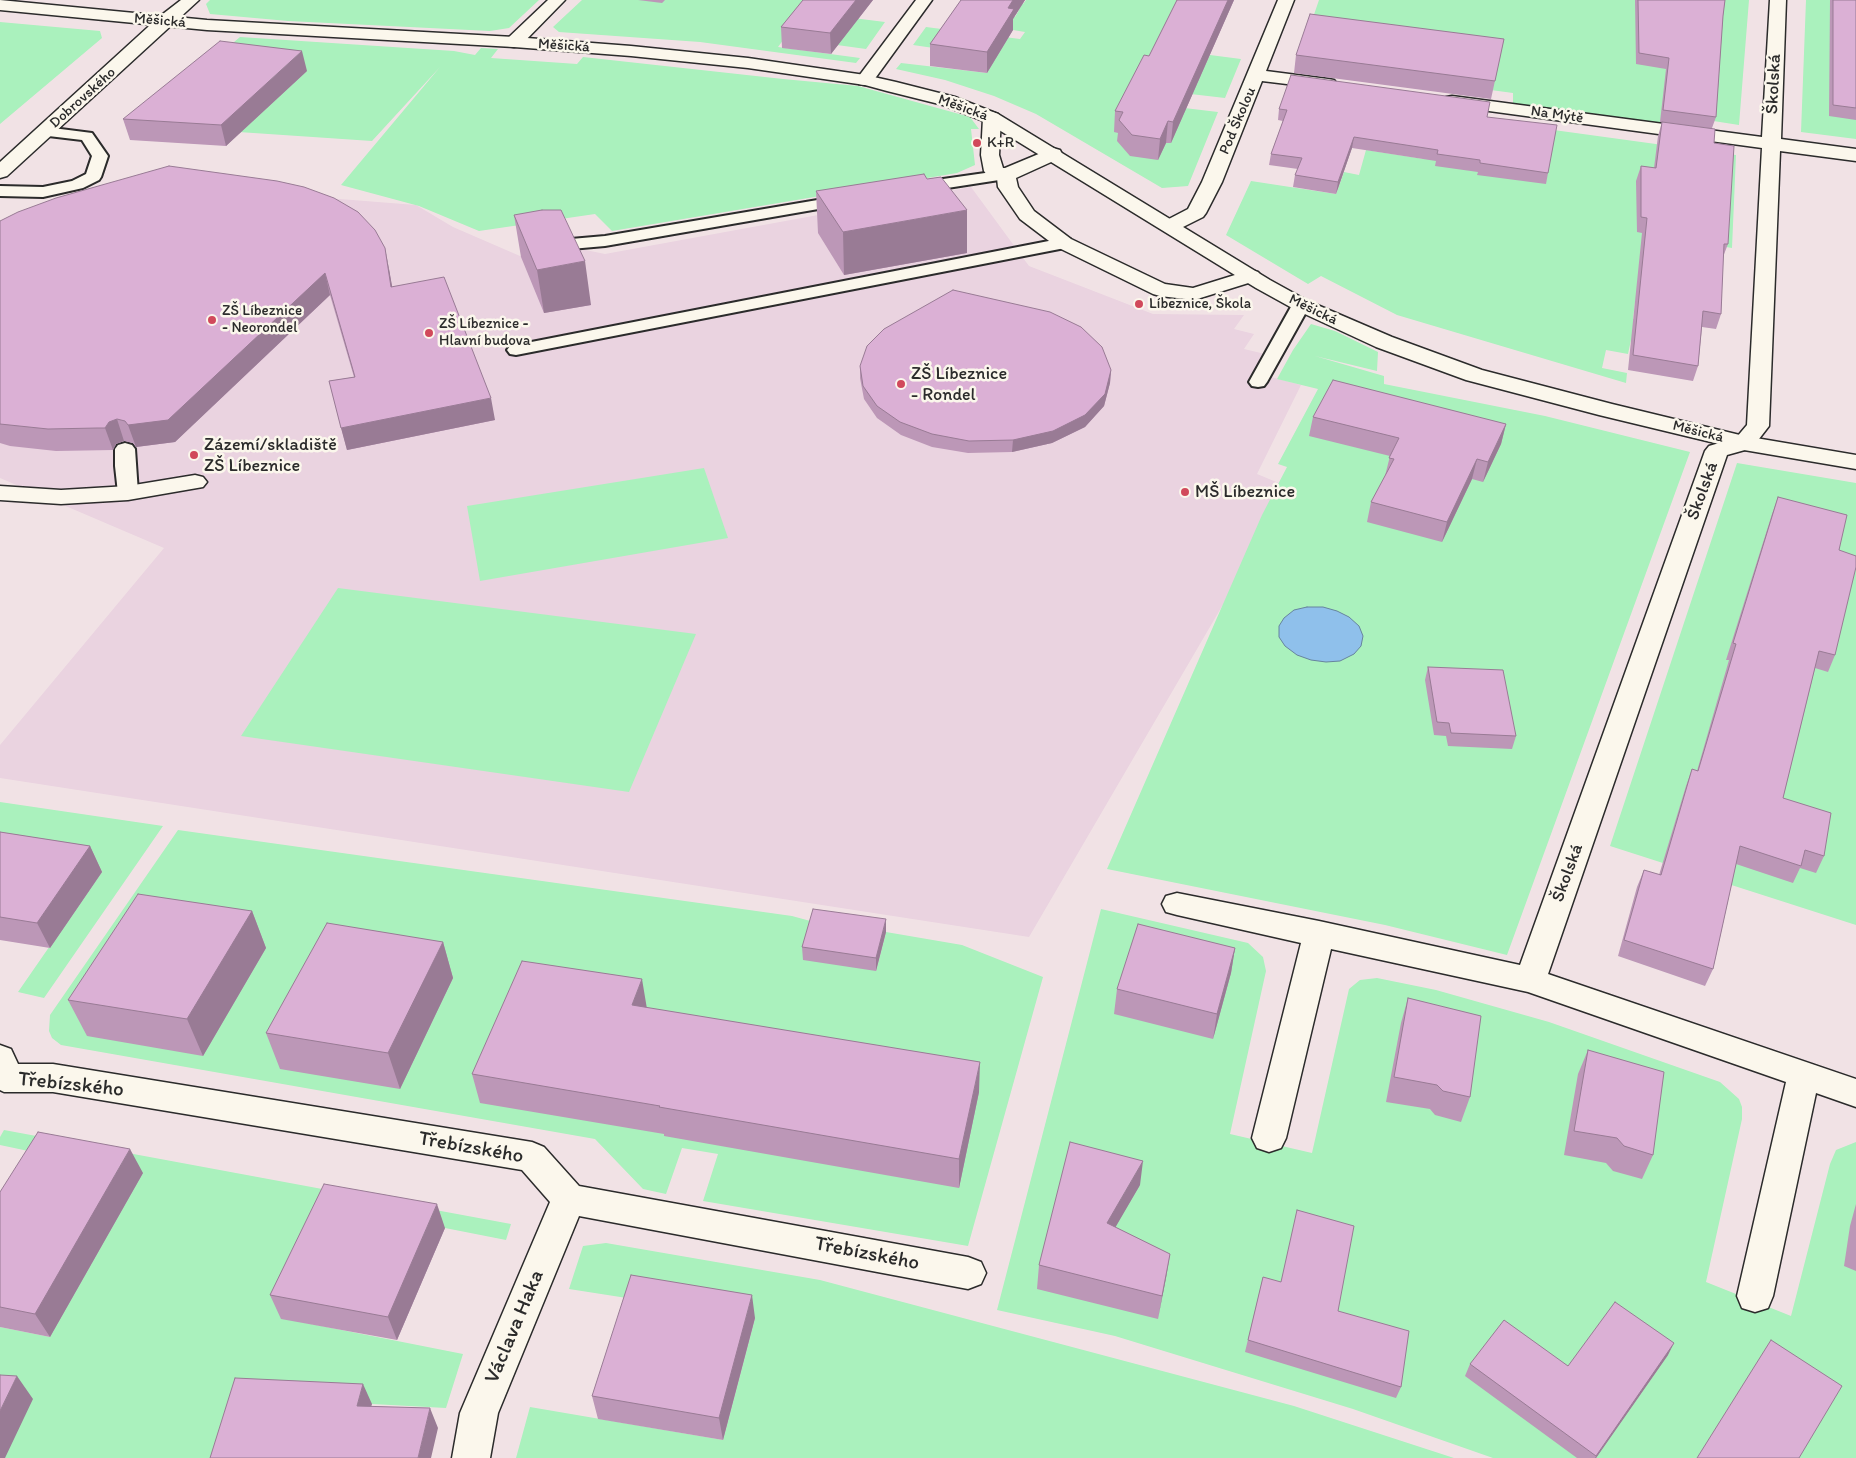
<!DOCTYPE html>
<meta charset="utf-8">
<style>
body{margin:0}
canvas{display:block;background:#f1e2e5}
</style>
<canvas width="1856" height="1458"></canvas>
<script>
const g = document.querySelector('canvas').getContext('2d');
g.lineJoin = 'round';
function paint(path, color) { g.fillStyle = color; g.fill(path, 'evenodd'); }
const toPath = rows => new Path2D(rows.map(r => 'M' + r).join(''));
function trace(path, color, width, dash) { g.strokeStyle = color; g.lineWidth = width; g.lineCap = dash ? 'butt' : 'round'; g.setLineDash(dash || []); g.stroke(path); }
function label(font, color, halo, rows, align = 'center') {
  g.font = font + ' Itim,sans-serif'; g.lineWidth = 5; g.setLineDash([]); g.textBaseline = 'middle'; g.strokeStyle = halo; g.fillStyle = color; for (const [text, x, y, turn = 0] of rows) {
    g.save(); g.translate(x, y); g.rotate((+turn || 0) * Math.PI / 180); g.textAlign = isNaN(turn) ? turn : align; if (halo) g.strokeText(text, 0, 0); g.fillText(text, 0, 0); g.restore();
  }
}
paint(toPath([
 [971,187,1029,266,1153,314,1244,315,1234,329,1254,334,1244,349,1282,358,1271,377,1301,385,1257,474,1291,488,1029,937,0,778,0,745,164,548,0,478,0,242,276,194,416,205,453,227,520,256,576,248,605,254]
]), '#ead3e0');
paint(toPath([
 [210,0,539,0,509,28,490,31,288,21,210,14,206,4],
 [582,0,823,0,813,13,885,22,866,49,837,45,790,31,778,47,860,58,856,63,700,42,559,32,553,27],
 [1026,0,1189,0,1206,63,1210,55,1241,59,1225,98,1182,93,1176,107,1218,112,1188,186,1162,188,1036,114,994,96,945,80,896,69,901,63,987,73,996,57,913,45,926,27,1020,39,1025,32,1007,29,1011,17,1015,17,1019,10,1020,3,1023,4],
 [1319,0,1749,0,1739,125,1707,120,1667,125,1513,105,1513,93,1297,64],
 [1806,0,1856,0,1856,139,1801,132],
 [0,22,100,31,102,38,0,124],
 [240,37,454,51,475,55,481,48,498,49,491,58,577,64,583,57,783,79,858,86,970,117,979,129,971,129,975,165,957,173,612,231,595,214,479,231,419,206,341,185,440,67,372,141,135,125],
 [1437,114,1736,155,1732,248,1660,236,1635,302,1633,319,1698,328,1631,340,1628,354,1606,350,1602,368,1627,373,1626,383,1397,315,1321,276,1308,284,1226,235,1251,181,1336,194,1344,172,1359,175,1366,150,1424,159],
 [1311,324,1335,331,1378,352,1377,371,1315,356,1384,376,1384,384,1545,416,1690,452,1507,955,1385,925,1107,869,1262,515,1287,467,1278,464,1318,389,1277,379,1293,350],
 [1737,463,1856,483,1856,925,1610,846],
 [704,468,728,538,480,581,467,506],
 [338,588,696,634,629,792,241,736],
 [0,802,163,826,44,998,18,992,101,872,0,864],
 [178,830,792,916,814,922,876,971,886,932,962,945,1043,977,968,1246,703,1201,718,1154,682,1148,666,1194,643,1189,595,1139,61,1045,52,1038,49,1031,50,1015],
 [1101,909,1248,943,1263,957,1266,971,1230,1134,1312,1153,1349,989,1360,980,1377,978,1436,990,1549,1022,1720,1082,1739,1099,1742,1107,1742,1119,1706,1282,1791,1316,1830,1164,1836,1150,1856,1142,1856,1458,1493,1458,1353,1409,1115,1336,997,1310],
 [4,1130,511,1224,506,1240,445,1228,281,1318,463,1354,446,1408,372,1404,227,1458,5,1458,0,1396,0,1327,50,1337,52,1156,0,1145,0,1137],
 [606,1243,820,1280,1294,1406,1454,1458,516,1458,530,1407,723,1440,755,1318,569,1289,583,1246]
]), '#aaf1bd');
const water = toPath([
 [1307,607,1323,607,1337,611,1349,617,1359,626,1363,636,1361,646,1354,654,1340,661,1326,662,1311,660,1297,655,1285,646,1279,637,1279,626,1284,618,1294,610,1307,607]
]);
paint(water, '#8fc0eb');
trace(water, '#67849e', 1);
const service = toPath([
 [45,127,92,133,108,156,101,177,99,180,83,188,43,197,0,196,0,186,43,187,72,181,86,174,92,156,82,140,40,135,37,132,40,129,45,127],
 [1006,170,1012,172,1014,175,1012,178,915,193,909,191,907,188,909,185,915,183,1006,170],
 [847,195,853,197,855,200,853,203,605,246,548,251,542,250,540,246,542,242,548,241,605,236,847,195],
 [1064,238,1070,239,1072,243,1070,247,516,355,510,354,507,350,510,346,516,345,1064,238],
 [1301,300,1307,301,1310,305,1267,382,1264,386,1258,387,1252,386,1249,382,1292,305,1295,301,1301,300],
 [125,443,132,445,135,449,138,493,135,497,128,499,121,497,118,493,115,466,115,449,118,445,125,443]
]);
const minor = toPath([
 [181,0,199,0,7,176,0,178,0,162,159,17,181,0],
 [548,0,565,0,520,46,514,47,508,46,505,42,508,38,548,0],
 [916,0,932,0,871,84,865,85,859,84,856,80,916,0],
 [1278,0,1294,0,1266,71,1328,79,1334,80,1337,84,1334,88,1328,89,1262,81,1222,182,1206,213,1203,217,1177,230,1170,232,1163,230,1160,226,1163,222,1188,209,1202,182,1278,0],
 [1770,0,1786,0,1781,139,1856,149,1856,161,1780,151,1769,426,1752,448,1727,455,1548,974,1856,1079,1856,1107,1816,1093,1773,1296,1768,1308,1755,1312,1742,1308,1737,1296,1786,1082,1528,992,1331,949,1286,1138,1281,1148,1269,1152,1257,1148,1252,1138,1301,943,1177,915,1166,912,1162,904,1166,896,1177,893,1319,921,1520,965,1705,451,1709,446,1736,438,1747,425,1762,148,1452,106,1446,105,1443,101,1446,97,1452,96,1762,137,1770,0],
 [992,112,998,114,1001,118,999,155,1003,168,1005,168,1053,148,1060,150,1062,154,1060,158,1016,178,1018,187,1034,211,1071,239,1165,284,1193,288,1251,270,1258,272,1261,276,1258,280,1194,300,1160,296,1153,294,1057,247,1020,219,998,187,997,178,987,175,984,171,981,155,983,118,986,114,992,112],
 [195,475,203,477,207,482,203,487,128,500,61,504,0,500,0,486,61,490,128,486,195,475],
 [0,1045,11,1049,18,1064,53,1064,532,1142,544,1147,579,1186,968,1257,981,1262,986,1273,981,1284,968,1289,579,1216,498,1413,490,1458,452,1458,460,1413,550,1202,522,1170,53,1092,4,1092,0,1090,0,1045]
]);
const tertiary = toPath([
 [0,0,207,20,514,37,631,46,748,58,865,75,896,82,955,97,998,114,1270,280,1308,301,1392,337,1482,370,1612,404,1744,436,1856,455,1856,469,1744,450,1599,415,1466,380,1376,347,1294,309,1256,288,986,122,943,105,887,91,865,85,748,68,631,56,514,47,207,30,0,10,0,0]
]);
trace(service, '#2b2b2b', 4);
trace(minor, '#2b2b2b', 3);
trace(tertiary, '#2b2b2b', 3);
paint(service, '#fbf7ec');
paint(minor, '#fbf7ec');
paint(tertiary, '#fbf7ec');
paint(toPath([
 [638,0,665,0,662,3],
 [803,0,873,0,831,54,782,48,781,27],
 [961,0,1025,0,1013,19,1013,30,987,73,930,66,930,44],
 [1177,0,1234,0,1171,143,1166,143,1158,160,1130,156,1117,141,1118,133,1114,132,1115,111,1149,56],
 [1635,0,1725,0,1723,16,1716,117,1712,128,1728,244,1723,257,1721,314,1716,329,1702,327,1698,366,1693,381,1628,370,1642,233,1637,232,1636,181,1641,166,1654,168,1658,136,1662,122,1660,122,1666,69,1636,64],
 [1830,0,1856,0,1856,120,1829,116],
 [1504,39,1491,99,1294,73,1296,55],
 [307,71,226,146,130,140,123,119],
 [1279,109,1487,117,1548,173,1546,184,1477,175,1478,172,1435,166,1436,161,1352,148,1336,194,1293,187,1295,175,1298,169,1269,165,1271,154,1283,121,1278,120],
 [816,191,967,253,844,275,818,233],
 [514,215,591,305,544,313,521,257],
 [0,221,389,269,392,287,495,420,347,450,329,381,354,377,330,295,175,442,136,447,133,443,124,441,116,444,113,450,56,451,10,446,0,443],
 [860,366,1111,370,1110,383,1104,406,1085,427,1052,443,1012,452,968,453,932,447,901,435,877,418,864,399,860,378],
 [1313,417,1506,424,1501,444,1483,482,1472,479,1442,542,1367,522,1371,502,1385,476,1390,456,1309,436],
 [1778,497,1839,550,1835,655,1828,672,1815,668,1783,798,1824,856,1816,873,1800,868,1793,883,1736,864,1713,969,1705,986,1618,956,1637,887,1644,870,1659,875,1686,786,1692,769,1697,771,1729,660,1726,660,1772,514],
 [1428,667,1516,736,1512,749,1448,746,1446,736,1434,735,1425,680],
 [0,832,90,846,102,872,50,948,0,940],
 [252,911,266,948,203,1056,87,1036,68,1000],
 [886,932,876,971,803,960,802,947],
 [443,942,453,978,400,1089,280,1069,266,1033],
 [1235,948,1231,973,1213,1039,1114,1014,1117,989],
 [1408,998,1470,1097,1461,1122,1435,1115,1430,1109,1386,1102,1401,1023],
 [647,1008,979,1092,959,1188,664,1136,664,1134,480,1103,472,1074],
 [1588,1050,1653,1155,1642,1179,1613,1171,1606,1163,1564,1155,1578,1074],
 [143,1173,50,1337,0,1327,0,1192],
 [1140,1185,1115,1227,1170,1254,1158,1319,1037,1289,1039,1265],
 [1856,1204,1856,1271,1844,1266,1850,1226],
 [445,1228,397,1340,281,1319,270,1295],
 [1263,1277,1338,1311,1401,1387,1396,1398,1245,1352],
 [755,1318,723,1440,598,1419,592,1396],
 [1668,1355,1596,1458,1577,1458,1465,1376,1470,1364,1568,1366]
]), '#bc97b7');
paint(toPath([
 [856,0,873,0,831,54,830,33],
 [1013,0,1025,0,1013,19,1013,30,987,73,987,52,1008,8],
 [1228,0,1234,0,1171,143,1173,122],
 [302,51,307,71,226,146,221,125],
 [1168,121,1166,143,1158,160,1160,139],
 [1354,137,1352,148,1336,194,1338,182],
 [967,210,967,253,844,275,843,232],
 [385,248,389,269,396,308,391,287],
 [585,261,591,305,544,313,537,270],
 [325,273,330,295,175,442,136,447,128,425],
 [1111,370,1110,383,1104,406,1085,427,1052,443,1012,452,1013,440],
 [491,398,495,420,347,450,341,428],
 [117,419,124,441,116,444,113,450,105,428,109,422],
 [1506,424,1501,444,1483,482,1488,462],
 [1477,459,1472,479,1442,542,1447,522],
 [90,846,102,872,50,948,37,923],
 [252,911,266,948,203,1056,187,1019],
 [886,919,886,932,876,971,876,958],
 [443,942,453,978,400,1089,388,1053],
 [1235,948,1231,973,1213,1039,1217,1014],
 [642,979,647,1009,632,1005],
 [980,1062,979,1092,959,1188,959,1159],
 [130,1149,143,1173,50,1337,35,1314],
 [1143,1161,1140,1185,1104,1247,1107,1223],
 [437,1204,445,1228,397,1340,388,1317],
 [1170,1254,1166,1278,1158,1319,1162,1296],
 [752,1295,755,1318,723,1440,719,1418],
 [1674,1343,1668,1355,1596,1458,1595,1458],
 [17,1376,33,1399,5,1458,0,1458,0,1411],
 [363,1384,372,1404,366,1426,357,1406],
 [430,1408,438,1428,431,1458,418,1458]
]), '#997b95');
const building = toPath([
 [803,0,856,0,830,33,781,27,803,0],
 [961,0,1013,0,1008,8,1014,9,987,52,930,44,961,0],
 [1177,0,1228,0,1173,122,1168,121,1160,139,1132,135,1119,120,1123,112,1115,111,1144,55,1149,56,1177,0],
 [1638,0,1725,0,1723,16,1716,117,1663,110,1669,58,1639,53,1638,0],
 [1833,0,1856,0,1856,108,1833,105,1833,0],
 [1310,14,1504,39,1495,81,1296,55,1310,14],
 [220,41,302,51,221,125,123,119,220,41],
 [1291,75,1490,102,1487,117,1557,125,1548,173,1480,163,1480,160,1437,154,1438,150,1354,137,1338,182,1295,175,1302,158,1271,154,1287,110,1279,109,1291,75],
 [1662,122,1715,129,1714,143,1734,146,1728,244,1724,244,1721,314,1703,311,1698,366,1633,355,1647,218,1641,217,1641,166,1656,168,1662,122],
 [169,166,277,181,304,187,334,198,358,212,375,230,385,248,391,287,444,277,491,398,341,428,329,381,355,377,325,273,168,420,128,425,125,421,117,419,109,422,105,428,97,428,48,429,0,424,0,221,18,212,56,198,169,166],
 [924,174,927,179,941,177,967,210,843,232,816,191,924,174],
 [542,210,561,210,585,261,537,270,514,215,542,210],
 [953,290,1050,312,1081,327,1102,347,1111,370,1105,394,1085,415,1053,431,1013,440,969,441,932,434,900,422,877,406,863,386,860,366,867,346,884,329,953,290],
 [1333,380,1506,424,1488,462,1477,459,1447,522,1371,502,1394,459,1389,458,1399,438,1313,417,1333,380],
 [1778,497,1847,515,1839,550,1856,556,1856,567,1835,655,1819,651,1783,798,1831,813,1824,856,1805,850,1801,866,1740,846,1713,969,1624,940,1644,870,1661,875,1692,769,1698,771,1736,644,1733,643,1778,497],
 [1428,667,1503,670,1516,736,1451,733,1449,723,1437,722,1428,667],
 [0,832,90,846,37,923,0,917,0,832],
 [138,894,252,911,187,1019,68,1000,138,894],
 [813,909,886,919,876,958,802,947,813,909],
 [327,923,443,942,388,1053,266,1033,327,923],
 [1138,924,1235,948,1217,1014,1117,989,1138,924],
 [522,961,642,979,632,1005,980,1062,959,1159,659,1107,660,1106,472,1074,522,961],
 [1408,998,1481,1016,1470,1097,1443,1091,1437,1085,1394,1077,1408,998],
 [1588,1050,1664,1072,1653,1155,1624,1146,1617,1138,1574,1131,1588,1050],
 [38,1132,130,1149,35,1314,0,1307,0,1192,38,1132],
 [1070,1142,1143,1161,1107,1223,1170,1254,1162,1296,1039,1265,1070,1142],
 [324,1184,437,1204,388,1317,270,1295,324,1184],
 [1297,1210,1354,1226,1338,1311,1409,1331,1401,1387,1248,1340,1263,1277,1281,1282,1297,1210],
 [631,1275,752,1295,719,1418,592,1396,631,1275],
 [1615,1302,1674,1343,1596,1456,1470,1364,1504,1320,1568,1366,1615,1302],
 [1771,1340,1842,1386,1799,1458,1697,1458,1771,1340],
 [0,1375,17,1376,0,1411,0,1375],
 [235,1378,363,1384,357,1406,430,1408,418,1458,210,1458,235,1378]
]);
paint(building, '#dbb0d5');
trace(building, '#997b95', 1);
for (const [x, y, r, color] of [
 [977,143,5,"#d1495b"],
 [1139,304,5,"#d1495b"],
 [212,320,5,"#d1495b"],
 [429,333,5,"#d1495b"],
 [901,384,5,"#d1495b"],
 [194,455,5,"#d1495b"],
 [1185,492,5,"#d1495b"]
]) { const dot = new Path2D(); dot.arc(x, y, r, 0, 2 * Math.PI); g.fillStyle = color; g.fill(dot); trace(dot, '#fbf7ec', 2); }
label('15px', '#2b2b2b', '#fbf7ec', [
 ["Měšická",160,21,5],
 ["Měšická",564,46,4],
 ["Dobrovského",83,98,-42],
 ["Měšická",963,108,20],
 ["Na Mýtě",1557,115,8],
 ["Pod Školou",1238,121,-67],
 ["Měšická",1313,310,26],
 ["Měšická",1698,432,14]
]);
label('15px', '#2b2b2b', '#fbf7ec', [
 ["K+R",987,143],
 ["Líbeznice, Škola",1149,304],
 ["ZŠ Líbeznice",222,311],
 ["- Neorondel",222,328],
 ["ZŠ Líbeznice -",439,324],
 ["Hlavní budova",439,341]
], 'left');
label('18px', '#2b2b2b', '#fbf7ec', [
 ["Školská",1774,84,-87],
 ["Školská",1703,491,-70],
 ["Školská",1568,873,-70]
]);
label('18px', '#2b2b2b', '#fbf7ec', [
 ["ZŠ Líbeznice",911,374],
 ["- Rondel",911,395],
 ["Zázemí/skladiště",204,445],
 ["ZŠ Líbeznice",204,466],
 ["MŠ Líbeznice",1195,492]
], 'left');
label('21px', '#2b2b2b', '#fbf7ec', [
 ["Třebízského",71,1085,6],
 ["Třebízského",471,1148,10],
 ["Třebízského",867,1254,11],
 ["Václava Haka",515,1327,-67]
]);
</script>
